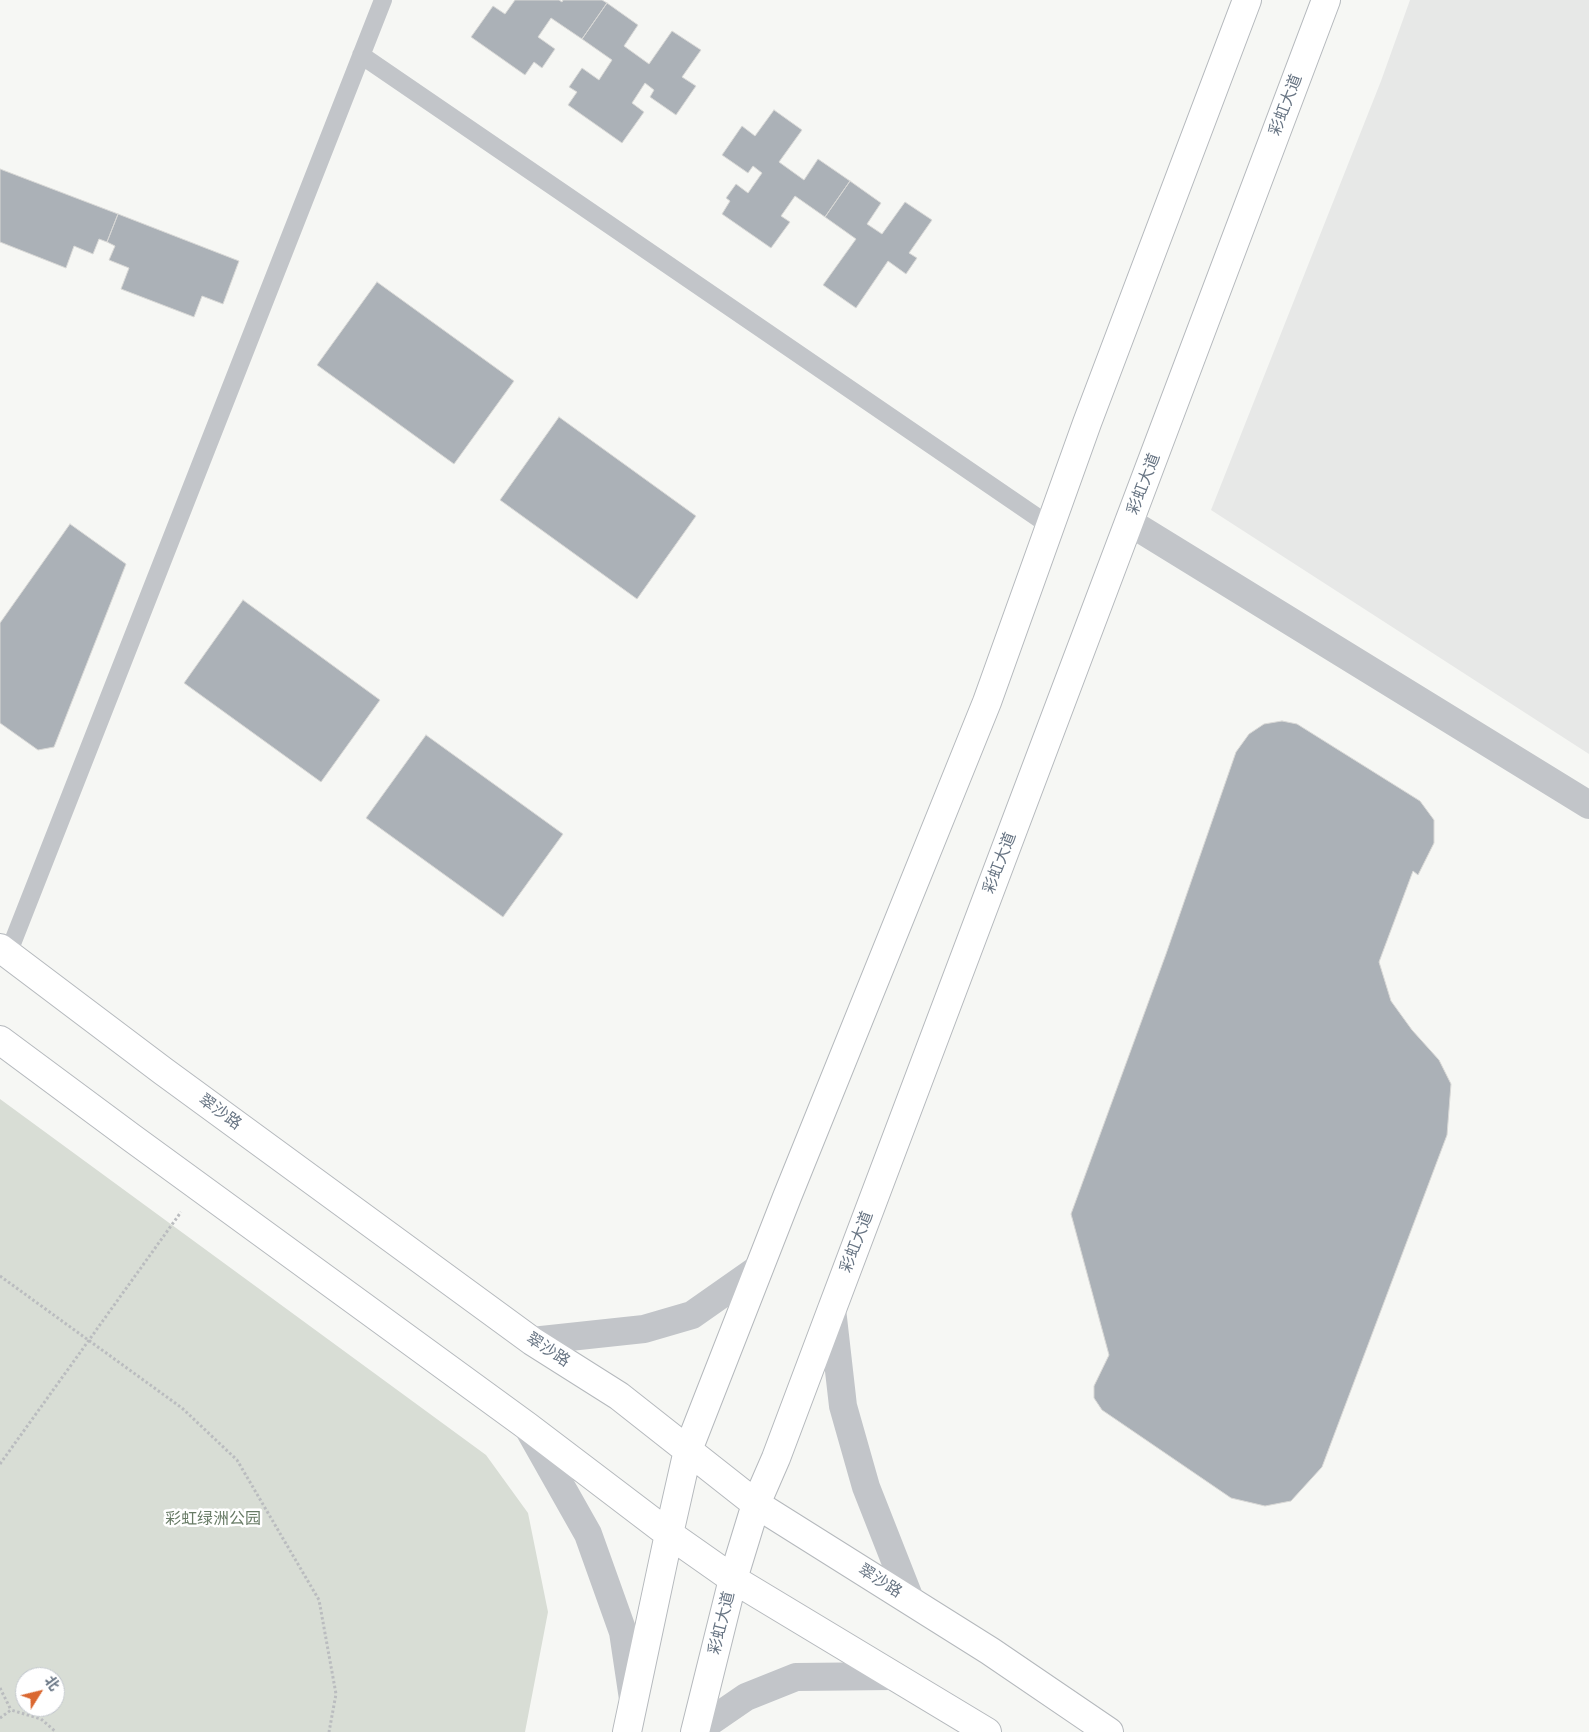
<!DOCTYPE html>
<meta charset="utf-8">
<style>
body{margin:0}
#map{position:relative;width:1589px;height:1732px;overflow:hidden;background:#f6f7f4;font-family:Rubik,"Noto Sans SC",sans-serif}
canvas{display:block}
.north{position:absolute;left:15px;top:1667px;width:50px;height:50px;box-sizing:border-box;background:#fff;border:1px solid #c2c7cd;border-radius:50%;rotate:54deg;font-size:14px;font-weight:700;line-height:20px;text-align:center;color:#677483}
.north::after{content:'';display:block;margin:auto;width:18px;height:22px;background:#da6831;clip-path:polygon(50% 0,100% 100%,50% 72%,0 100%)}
</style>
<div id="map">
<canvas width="1589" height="1732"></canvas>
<div class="north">北</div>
</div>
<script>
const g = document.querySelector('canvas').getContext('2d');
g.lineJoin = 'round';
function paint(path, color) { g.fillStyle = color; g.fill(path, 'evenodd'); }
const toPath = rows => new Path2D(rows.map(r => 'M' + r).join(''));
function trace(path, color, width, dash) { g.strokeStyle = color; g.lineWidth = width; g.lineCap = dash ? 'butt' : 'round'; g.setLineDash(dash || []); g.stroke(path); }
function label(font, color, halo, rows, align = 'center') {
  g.font = font + ' Rubik,"Noto Sans SC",sans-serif'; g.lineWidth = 5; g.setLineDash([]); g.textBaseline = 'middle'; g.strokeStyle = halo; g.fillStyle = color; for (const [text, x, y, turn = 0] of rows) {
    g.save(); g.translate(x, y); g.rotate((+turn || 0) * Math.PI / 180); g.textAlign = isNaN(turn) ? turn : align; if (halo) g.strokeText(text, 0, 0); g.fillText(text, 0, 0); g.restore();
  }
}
paint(toPath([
 [1410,0,1589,0,1589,754,1211,510,1381,81]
]), '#e7e8e7');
paint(toPath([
 [0,1099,486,1455,528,1513,548,1612,525,1732,0,1732],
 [25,1677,55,1677,55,1707,25,1707]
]), '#d8ddd5');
const building = toPath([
 [515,0,559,0,562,2,563,0,602,0,607,3,582,39,551,18,538,37,555,49,542,68,534,62,525,75,471,37,493,6,505,14,515,0],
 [607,3,638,25,624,46,649,64,672,31,701,50,682,77,696,86,676,115,650,97,654,90,645,83,632,103,644,112,622,143,568,105,577,92,569,87,582,68,599,80,612,60,582,39,607,3],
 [774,110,802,130,779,162,804,180,818,159,850,181,825,217,795,196,781,216,790,222,771,248,722,214,730,201,726,198,736,184,748,193,762,173,753,166,748,173,722,155,742,126,755,136,774,110],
 [0,169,118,214,107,242,99,239,93,254,74,246,66,268,0,242,0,169],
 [850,181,881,203,867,224,882,234,905,202,932,220,909,253,917,258,906,274,888,261,856,308,823,285,856,239,825,217,850,181],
 [118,214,239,261,223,304,202,296,194,317,121,289,129,268,109,260,115,246,107,242,118,214],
 [377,282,514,381,454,464,317,365,377,282],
 [559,417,696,516,637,599,500,500,559,417],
 [70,524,126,564,54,747,38,750,0,723,0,623,70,524],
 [243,600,380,700,321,782,184,683,243,600],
 [1282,721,1297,724,1420,801,1434,820,1434,843,1418,875,1413,871,1379,962,1391,1001,1412,1030,1439,1060,1451,1084,1447,1135,1322,1467,1291,1501,1265,1506,1231,1498,1102,1410,1094,1398,1094,1386,1109,1355,1071,1214,1166,954,1236,752,1249,734,1264,724,1282,721],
 [426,735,563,834,503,917,366,818,426,735]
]);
paint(building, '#abb1b7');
trace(building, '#d8d8d6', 1);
const secondary = toPath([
 [0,948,163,1071,532,1341,619,1396,756,1504,990,1651,1109,1732],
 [0,1040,132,1138,527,1426,669,1534,733,1579,987,1732],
 [627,1732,669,1534,688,1450,787,1197,987,702,1087,423,1247,0],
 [695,1732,733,1579,756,1504,776,1458,832,1309,1326,0]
]);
trace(secondary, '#b5b9bd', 30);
trace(toPath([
 [0,1276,182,1408,237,1460,319,1600,336,1694,329,1732],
 [0,1464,181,1212],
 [0,1688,11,1710],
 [0,1718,11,1710,41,1719,56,1732]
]), '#babcbf', 3, [2.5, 2.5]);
trace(toPath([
 [361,55,1050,526],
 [8,954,383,0]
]), '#c2c5c9', 18);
trace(toPath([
 [1129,522,1589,805]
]), '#c2c5c9', 28);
trace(toPath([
 [832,1309,843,1406,866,1487,910,1599],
 [532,1341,644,1329,692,1315,759,1268],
 [527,1426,588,1534,623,1632,633,1699],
 [695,1732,746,1697,796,1677,892,1676]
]), '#c2c5c9', 28);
trace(secondary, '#fff', 28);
label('16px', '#677483', '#fff', [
 ["彩虹大道",1286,105,-69],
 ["彩虹大道",1144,484,-69],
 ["彩虹大道",1000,863,-69],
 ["翠沙路",220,1112,36],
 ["彩虹大道",857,1242,-69],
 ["翠沙路",548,1350,33],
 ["翠沙路",880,1581,32],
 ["彩虹大道",722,1623,-76]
]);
label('16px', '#687b66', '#fff', [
 ["彩虹绿洲公园",213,1519]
]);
</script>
